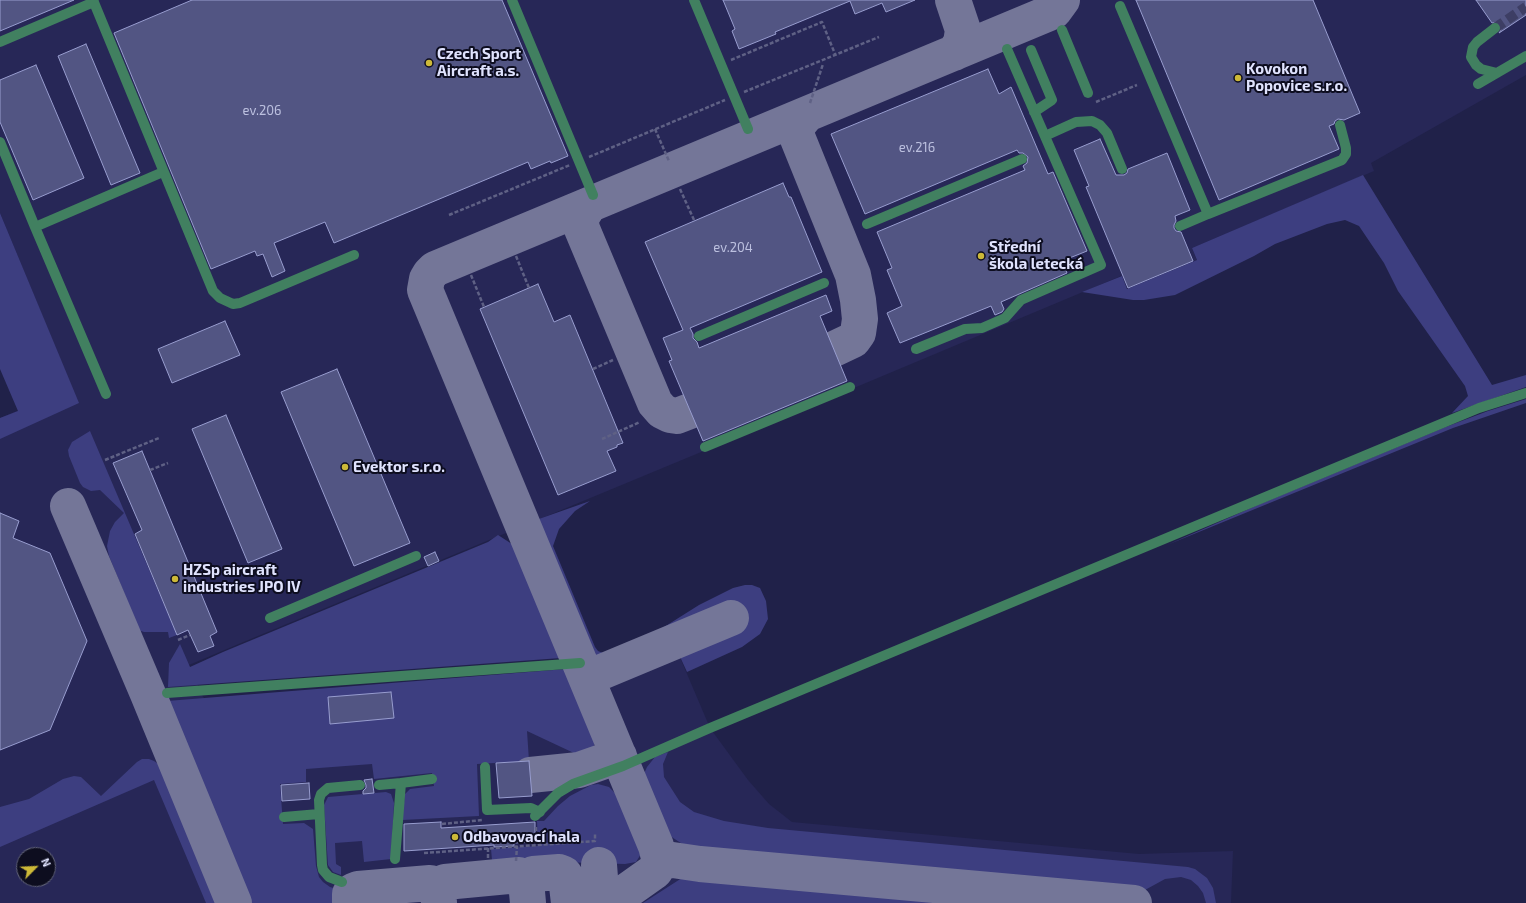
<!DOCTYPE html>
<meta charset="utf-8">
<style>
body{margin:0}
#map{position:relative;width:1526px;height:903px;overflow:hidden;background:#202149;font-family:"Exo 2",sans-serif}
canvas{display:block}
.north{position:absolute;left:16px;top:847px;width:40px;height:40px;box-sizing:border-box;background:#0d0d1f;border:1px solid #616378;border-radius:50%;rotate:66deg;font-size:11px;font-weight:700;line-height:16px;text-align:center;color:#e0e3fe}
.north::after{content:'';display:block;margin:auto;width:14px;height:18px;background:#cdb938;clip-path:polygon(50% 0,100% 100%,50% 72%,0 100%)}
</style>
<div id="map">
<canvas width="1526" height="903"></canvas>
<div class="north">N</div>
</div>
<script>
const g = document.querySelector('canvas').getContext('2d');
g.lineJoin = 'round';
function paint(path, color) { g.fillStyle = color; g.fill(path, 'evenodd'); }
const toPath = rows => new Path2D(rows.map(r => 'M' + r).join(''));
function trace(path, color, width, dash) { g.strokeStyle = color; g.lineWidth = width; g.lineCap = dash ? 'butt' : 'round'; g.setLineDash(dash || []); g.stroke(path); }
function label(font, color, halo, rows, align = 'center') {
  g.font = font + ' "Exo 2",sans-serif'; g.lineWidth = 4; g.setLineDash([]); g.textBaseline = 'middle'; g.strokeStyle = halo; g.fillStyle = color; for (const [text, x, y, turn = 0] of rows) {
    g.save(); g.translate(x, y); g.rotate((+turn || 0) * Math.PI / 180); g.textAlign = isNaN(turn) ? turn : align; if (halo) g.strokeText(text, 0, 0); g.fillText(text, 0, 0); g.restore();
  }
}
paint(toPath([
 [0,0,1526,0,1526,75,1371,163,1374,171,1192,248,1197,260,1127,289,1121,276,706,450,241,643,189,665,203,697,257,743,589,685,676,648,710,728,748,780,769,804,792,822,1139,854,1233,851,1231,903,0,903,0,418,72,388,0,213],
 [24,855,48,855,48,879,24,879]
]), '#272757');
paint(toPath([
 [1363,175,1492,385,1526,375,1526,387,1452,413,1468,396,1465,386,1398,291,1384,263,1359,226,1345,220,1327,224,1275,244,1254,256,1175,295,1144,300,1133,300,1082,292,1122,276,1127,289,1197,260,1192,248],
 [0,213,79,403,0,439,0,418,18,411,0,369],
 [1526,399,1526,403,1453,428,1167,545,1260,504,1443,428,1488,411],
 [90,431,177,635,169,638,168,632,144,632,138,630,134,625,125,595,109,556,107,546,110,531,115,522,124,513,100,490,91,491,83,487,80,483,69,456,68,450,72,442],
 [590,501,575,511,559,529,553,546,595,647,598,651,608,655,634,646,699,605,733,588,745,585,752,585,760,588,766,601,768,619,760,634,742,647,687,672,676,648,735,625,731,618,730,612,620,656,606,660,600,659,595,656,592,651,536,520],
 [498,535,515,546,561,658,168,687,169,663,180,644,190,667,223,652,488,542],
 [566,669,595,737,595,742,593,748,586,754,576,754,527,731,529,761,477,764,479,816,402,820,405,794,410,789,434,786,432,773,374,779,372,764,306,769,306,782,280,784,283,824,304,823,313,829,316,866,319,877,323,882,330,887,343,891,344,903,246,903,166,709,167,701],
 [668,752,663,764,664,777,680,802,694,812,724,821,768,828,1188,867,1195,869,1207,878,1213,888,1216,903,1206,903,1203,893,1198,886,1191,880,1181,877,1165,879,1134,896,708,858,708,855,687,847,667,834,644,782,643,776,647,767,655,757],
 [142,759,149,759,154,761,161,766,168,774,221,903,206,903,154,780,0,847,0,807,29,799,63,779,74,776,81,777,101,796,137,762],
 [598,784,609,787,620,798,640,846,641,854,636,862,625,864,492,860,491,849,538,846,537,821,544,821,558,806,570,796,591,785],
 [386,792,391,794,394,803,391,859,364,862,362,841,335,843,336,864,341,867,341,875,333,872,328,865,324,805,328,797],
 [707,872,1064,903,1065,903,643,903,685,876,706,873]
]), '#3d3e80');
trace(toPath([
 [953,0,963,30,961,43,954,53],
 [1062,0,1054,11,1047,14,435,269,430,274,427,279,425,290,656,846,659,858,700,864,1134,903],
 [806,115,797,126,796,134,853,275,858,300,860,319,858,333,853,340,834,349],
 [589,205,582,216,581,223,582,229,655,403,662,411,670,415,677,416,690,411],
 [68,506,148,694,234,903],
 [587,678,731,618],
 [530,775,579,770,619,756],
 [599,865,602,903],
 [350,903,350,894,353,891,358,889,430,883,434,884,438,889],
 [439,903,438,888,440,884,445,882,519,875,523,877,526,881],
 [528,903,526,881,527,878,533,874,559,872,564,874,566,877,569,903],
 [610,903,655,871,658,866,659,858]
]), '#747698', 36);
const building = toPath([
 [0,0,74,0,0,31,0,0],
 [192,0,502,0,568,156,551,163,550,161,531,169,528,162,334,243,325,222,274,243,285,271,272,277,263,254,257,256,255,251,211,269,114,33,192,0],
 [723,0,915,0,886,12,882,3,855,14,850,1,775,32,776,34,739,49,732,31,735,29,723,0],
 [1136,0,1313,0,1360,113,1344,120,1338,119,1335,121,1334,124,1329,126,1339,149,1219,200,1136,0],
 [1476,0,1526,0,1526,15,1499,33,1501,30,1500,24,1497,22,1492,23,1476,0],
 [86,44,140,173,111,185,58,56,86,44],
 [36,65,84,178,33,200,0,122,0,80,36,65],
 [988,69,999,94,1011,87,1048,174,1053,172,1087,251,1062,261,1067,273,1001,302,1004,309,1002,312,995,315,991,306,900,343,887,313,902,306,887,270,892,268,877,232,1025,170,1023,166,1027,163,1028,157,1023,153,1019,153,1017,150,865,214,831,134,988,69],
 [1100,139,1116,175,1124,175,1127,173,1128,169,1167,153,1190,210,1175,216,1176,221,1174,225,1174,228,1176,231,1181,232,1193,261,1128,288,1086,187,1089,186,1074,150,1100,139],
 [783,183,789,197,791,197,822,272,690,328,693,334,693,338,697,342,699,348,826,295,832,311,820,316,847,381,703,441,669,361,672,360,663,338,683,330,645,242,783,183],
 [538,284,554,322,570,315,623,443,617,445,617,447,607,451,616,471,558,495,480,309,538,284],
 [225,321,240,355,172,383,158,349,225,321],
 [337,369,410,543,354,566,281,392,337,369],
 [226,415,282,549,248,563,192,429,226,415],
 [142,451,217,632,210,636,214,646,198,652,188,630,177,635,135,534,142,530,113,463,142,451],
 [0,513,19,521,13,538,50,553,87,641,50,730,0,750,0,513],
 [435,552,439,561,428,566,424,557,435,552],
 [391,692,394,718,330,724,328,697,391,692],
 [529,761,532,796,499,798,496,763,529,761],
 [372,779,374,793,363,794,363,791,366,788,366,785,364,780,372,779],
 [309,783,310,799,282,801,281,785,309,783],
 [441,822,441,828,535,822,535,842,514,843,514,846,494,847,494,845,404,851,404,824,441,822]
]);
paint(building, '#525583');
trace(building, '#989dcf', 1);
trace(toPath([
 [1495,28,1526,7]
]), '#3d3e64', 10, [10, 5]);
trace(toPath([
 [731,60,822,22,835,54],
 [744,92,879,37],
 [1096,102,1137,85],
 [810,103,823,64],
 [655,129,669,161],
 [589,157,725,100],
 [680,189,694,220],
 [449,215,570,165],
 [516,256,529,288],
 [471,275,484,307],
 [593,369,613,360],
 [602,439,640,422],
 [105,460,159,438],
 [150,470,168,463],
 [178,640,190,635],
 [442,824,483,820],
 [536,827,537,845],
 [488,848,488,860],
 [424,853,595,841,595,834],
 [516,861,517,846]
]), '#5f6185', 2.5, [4, 2]);
trace(toPath([
 [93,0,213,291,220,298,233,304,240,303,354,255],
 [512,0,593,195],
 [694,0,748,129],
 [1120,6,1208,214,1342,160,1346,154,1346,148,1340,125],
 [1495,28,1477,42,1473,47,1471,57,1476,65,1481,69,1497,73],
 [1062,30,1088,93],
 [0,42,94,2],
 [1031,50,1052,100,1034,112],
 [1478,84,1526,56],
 [1045,136,1076,122,1092,121,1100,125,1107,133,1122,169],
 [0,142,35,227],
 [867,224,1022,159],
 [1180,226,1208,214],
 [699,336,824,283],
 [916,349,965,329,982,328,1005,318,1021,300,1101,265,1007,49],
 [106,394,35,227,163,172],
 [705,447,850,387],
 [270,618,416,556],
 [167,693,580,663],
 [485,767,487,810,531,808,540,812],
 [379,785,401,783],
 [535,816,558,793,573,784,623,766,710,728,1479,408,1526,393],
 [284,817,319,814],
 [395,859,401,783,432,779],
 [342,882,329,877,323,870,322,865,319,800,321,794,328,788,360,785]
]), '#418060', 10);
for (const [x, y, r, color] of [
 [429,63,4,"#cdb938"],
 [1238,78,4,"#cdb938"],
 [981,256,4,"#cdb938"],
 [345,467,4,"#cdb938"],
 [175,579,4,"#cdb938"],
 [455,837,4,"#cdb938"]
]) { const dot = new Path2D(); dot.arc(x, y, r, 0, 2 * Math.PI); g.fillStyle = color; g.fill(dot); trace(dot, '#0d0d1f', 1.5); }
label('13px', '#bcc0df', null, [
 ["ev.206",262,111],
 ["ev.216",917,148],
 ["ev.204",733,248]
]);
label('bold 15px', '#e0e3fe', '#0d0d1f', [
 ["Czech Sport",437,54],
 ["Aircraft a.s.",437,71],
 ["Kovokon",1246,69],
 ["Popovice s.r.o.",1246,86],
 ["Střední",989,247],
 ["škola letecká",989,264],
 ["Evektor s.r.o.",353,467],
 ["HZSp aircraft",183,570],
 ["industries JPO IV",183,587],
 ["Odbavovací hala",463,837]
], 'left');
</script>
